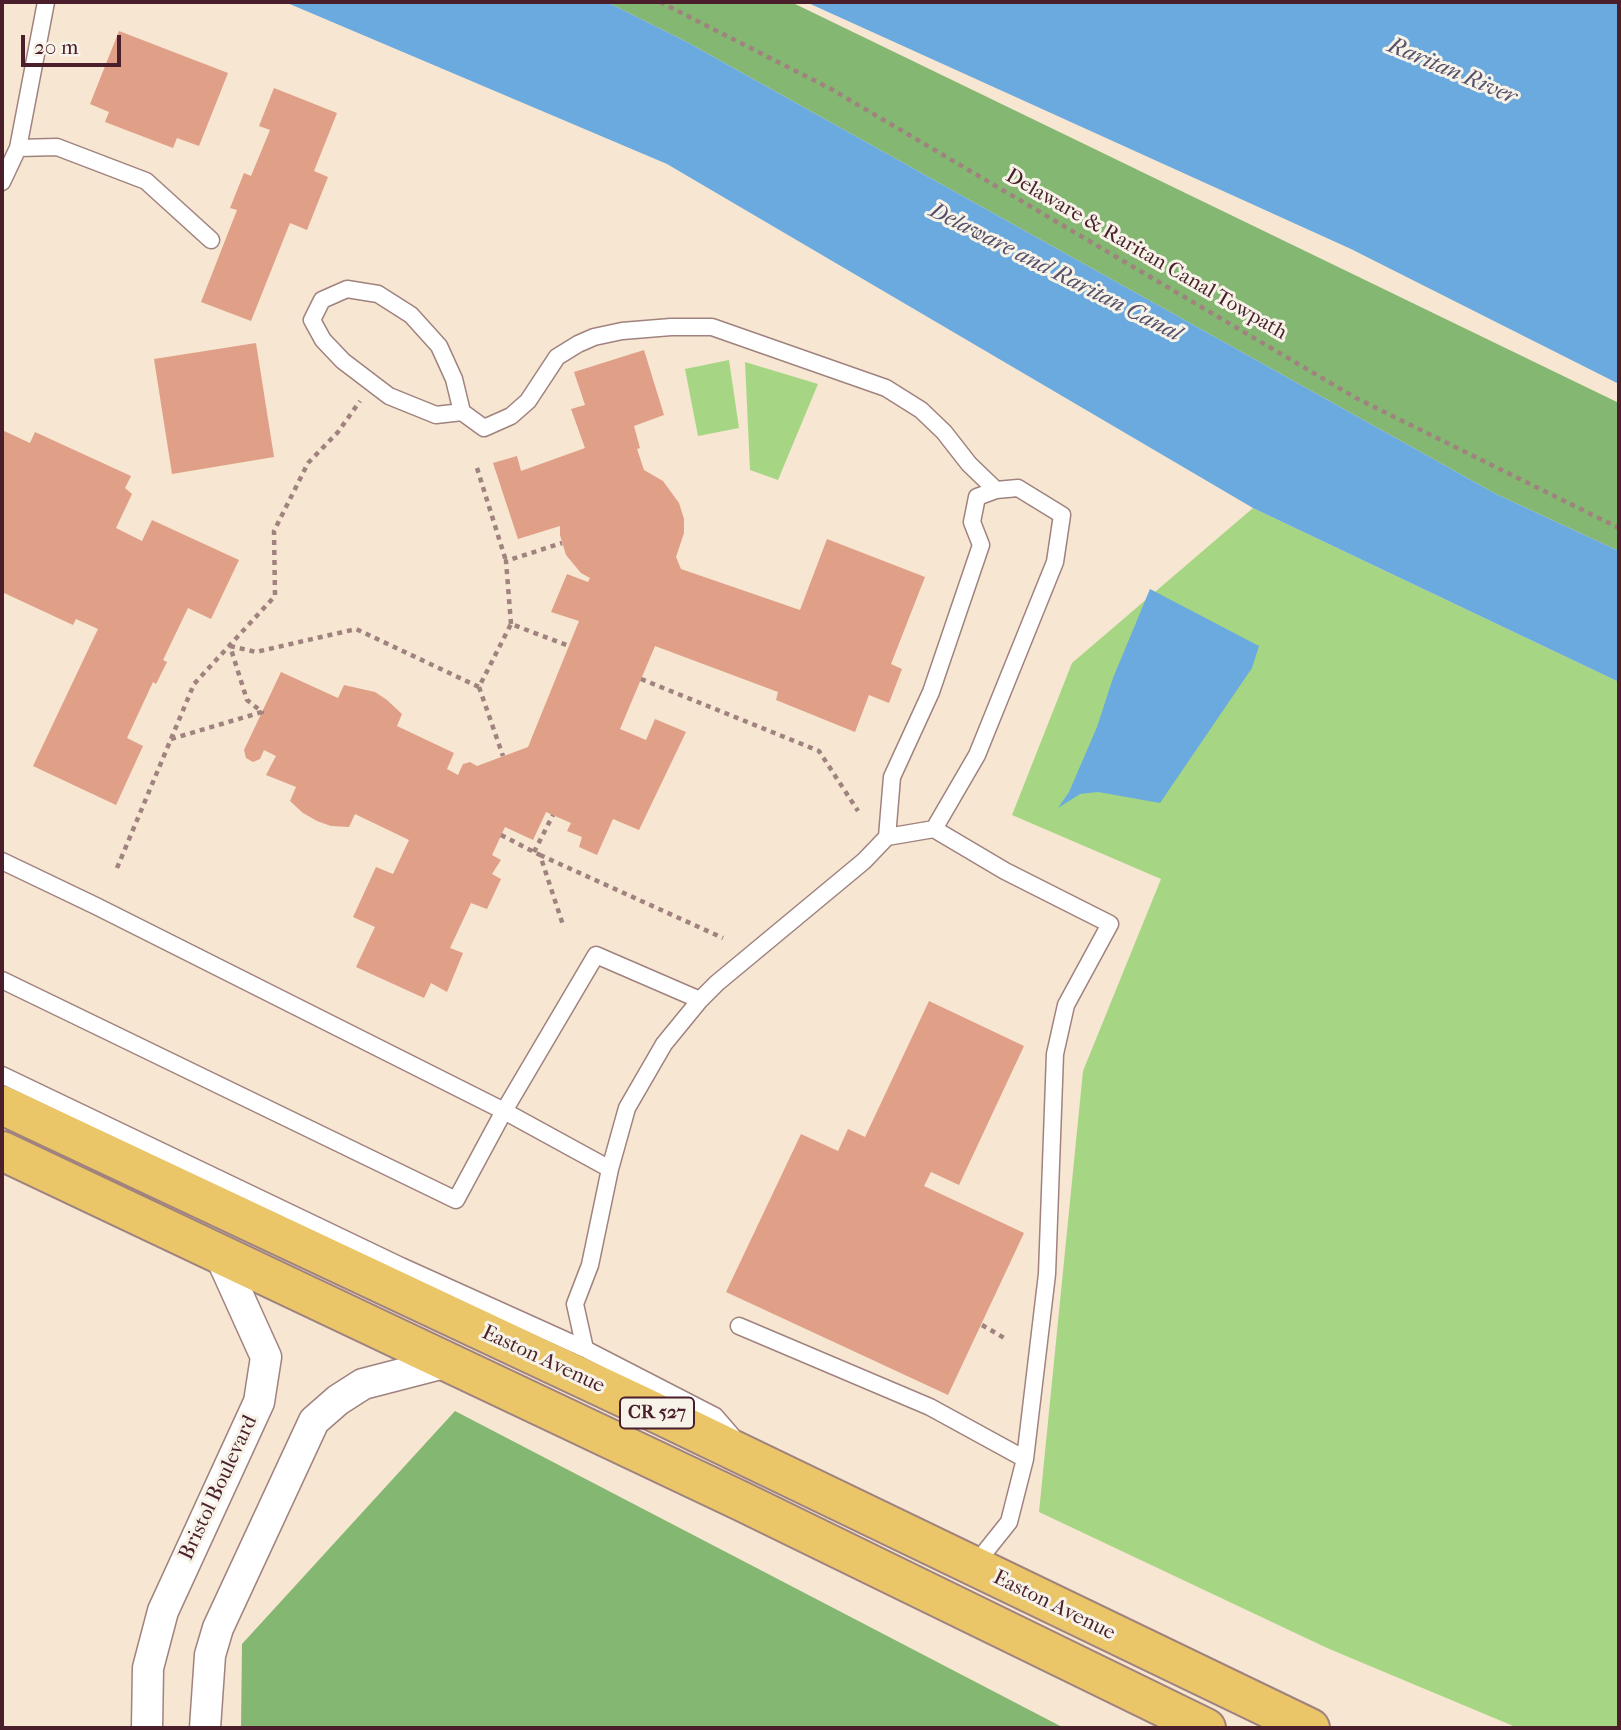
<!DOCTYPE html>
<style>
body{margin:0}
#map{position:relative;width:1621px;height:1730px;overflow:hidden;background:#f6e6d2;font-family:"IM FELL French Canon",serif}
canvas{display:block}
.frame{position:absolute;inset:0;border:4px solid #4a1f2b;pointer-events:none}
.scale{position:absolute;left:21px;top:35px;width:100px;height:32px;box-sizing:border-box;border:4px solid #4a1f2b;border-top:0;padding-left:9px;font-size:21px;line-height:24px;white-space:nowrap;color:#4a1f2b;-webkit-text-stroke:5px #f7f3e8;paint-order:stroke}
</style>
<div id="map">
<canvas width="1621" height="1730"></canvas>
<div class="frame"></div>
<div class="scale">20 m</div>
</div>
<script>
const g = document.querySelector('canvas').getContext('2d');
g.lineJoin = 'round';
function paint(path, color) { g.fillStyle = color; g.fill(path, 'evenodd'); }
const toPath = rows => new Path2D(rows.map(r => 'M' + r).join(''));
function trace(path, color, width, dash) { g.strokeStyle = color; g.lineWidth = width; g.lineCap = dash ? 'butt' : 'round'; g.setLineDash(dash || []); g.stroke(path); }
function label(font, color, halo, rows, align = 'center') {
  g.font = font + ' "IM FELL French Canon",serif'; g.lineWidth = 6; g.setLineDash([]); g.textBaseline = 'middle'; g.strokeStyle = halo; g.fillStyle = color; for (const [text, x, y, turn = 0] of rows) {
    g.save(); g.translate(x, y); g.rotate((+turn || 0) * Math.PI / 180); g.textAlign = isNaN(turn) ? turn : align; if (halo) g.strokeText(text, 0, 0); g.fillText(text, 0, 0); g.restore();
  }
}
paint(toPath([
 [729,360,739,428,698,436,685,369],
 [745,362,818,384,778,480,750,470],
 [1253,508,1619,682,1619,1728,1518,1728,1327,1648,1039,1512,1083,1071,1161,879,1012,815,1072,663]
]), '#a6d684');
paint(toPath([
 [607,2,791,2,1619,403,1619,551,1496,494,687,42],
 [455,1411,1064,1728,241,1728,242,1644]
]), '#84b772');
paint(toPath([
 [285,2,607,2,687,42,1496,494,1619,551,1619,682,1253,508,667,164],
 [806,2,1619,2,1619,384,1351,249],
 [1150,589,1259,646,1252,668,1160,803,1098,792,1080,794,1058,808,1069,792,1097,727,1113,678]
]), '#6baade');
paint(toPath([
 [119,31,228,73,199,146,177,138,173,148,105,122,109,112,90,104],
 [274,88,337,113,314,171,328,177,307,230,290,223,251,321,201,302,237,210,230,208,244,173,251,176,270,130,259,126],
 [256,343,274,457,172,474,154,359],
 [644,350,664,415,634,426,640,448,637,449,644,470,663,481,679,503,684,519,684,533,676,557,681,569,800,610,827,539,925,577,891,664,902,669,889,703,869,695,855,732,776,700,778,692,655,646,620,729,646,740,655,719,686,732,639,830,613,819,597,855,579,847,582,837,567,831,571,823,546,812,533,840,505,827,492,855,501,860,492,874,501,879,487,909,471,903,450,948,463,953,447,992,431,983,424,998,356,967,375,927,353,917,376,867,393,874,409,840,355,814,349,827,331,826,317,821,303,813,290,801,296,787,266,775,276,756,264,750,260,759,253,762,246,758,244,750,281,672,338,698,344,685,375,692,387,700,402,714,397,726,454,753,447,769,458,775,463,764,470,762,477,766,528,747,579,621,551,612,567,574,588,582,590,578,581,573,566,555,560,535,560,526,518,539,493,463,517,456,521,471,585,448,571,409,585,405,574,372],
 [2,430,30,443,35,432,131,476,125,488,132,494,116,528,142,541,152,520,239,560,211,619,188,608,163,660,167,662,156,684,153,682,127,738,143,746,116,805,33,766,98,629,76,619,73,625,2,592],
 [929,1001,1024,1046,959,1185,931,1172,924,1186,1024,1233,948,1395,726,1292,801,1134,838,1151,848,1129,865,1137]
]), '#e09f87');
const lane = toPath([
 [18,148,57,147,146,181,211,240],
 [2,182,18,148,46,2],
 [462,412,436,415,389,396,343,361,323,340,312,320,322,300,347,289,378,294,411,315,439,346,454,379,462,412,484,428,511,416,528,401,557,357,578,344,594,337,622,331,671,327,712,327,886,388,921,410,944,432,969,464,996,490],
 [887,837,892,777,931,692,981,545,972,522,977,497,996,490,1018,488,1062,515,1055,562,977,755,934,829],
 [2,861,96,906,504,1111,610,1169],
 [2,980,456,1200,504,1111,596,955,700,1000],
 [2,1075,401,1266,585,1349,715,1416,734,1438],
 [739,1326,930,1407,1025,1459],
 [585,1349,575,1304,590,1265,610,1169,627,1108,664,1044,700,1000,717,983,864,861,887,837,934,829,1005,871,1110,924,1066,1005,1055,1054,1047,1274,1025,1459,1009,1522,973,1567]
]);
const street = toPath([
 [147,1728,148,1668,163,1611,259,1402,266,1357,219,1253],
 [205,1728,210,1655,218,1628,314,1421,338,1400,363,1384,448,1362]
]);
const primary = toPath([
 [2,1105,644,1407,1310,1728],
 [2,1151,741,1501,1206,1728]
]);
trace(lane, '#a0827e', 19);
trace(street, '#a0827e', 33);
trace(primary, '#a0827e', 42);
trace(toPath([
 [660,2,831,89,1356,398,1619,528],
 [477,468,506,561],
 [511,624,506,561,562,543],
 [230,646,256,652,356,629,479,687,511,624,569,646],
 [641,679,819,751,858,811],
 [479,687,503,756],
 [171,739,262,712,247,700,230,646],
 [501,835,540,855,563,925],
 [534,852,553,815],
 [540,855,723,938],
 [117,868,194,684,275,596,274,531,308,463,338,432,360,401],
 [982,1325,1006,1339]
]), '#a0827e', 4.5, [5, 5]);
trace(lane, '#fff', 16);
trace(street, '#fff', 30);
trace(primary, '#eac669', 38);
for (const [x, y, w] of [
 [657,1413,74]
]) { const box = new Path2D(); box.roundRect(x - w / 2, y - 15.5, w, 31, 5); g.fillStyle = '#f7f3e8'; g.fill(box); trace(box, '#4a1f2b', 2); }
label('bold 19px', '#4a1f2b', null, [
 ["CR 527",657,1413]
]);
label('21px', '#4a1f2b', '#f7f3e8', [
 ["Delaware & Raritan Canal Towpath",1146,255,30],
 ["Easton Avenue",543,1360,25],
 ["Bristol Boulevard",219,1488,-65],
 ["Easton Avenue",1054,1606,26]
]);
label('italic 23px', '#56506a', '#f7f3e8', [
 ["Raritan River",1452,72,23],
 ["Delaware and Raritan Canal",1055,273,27]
]);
</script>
